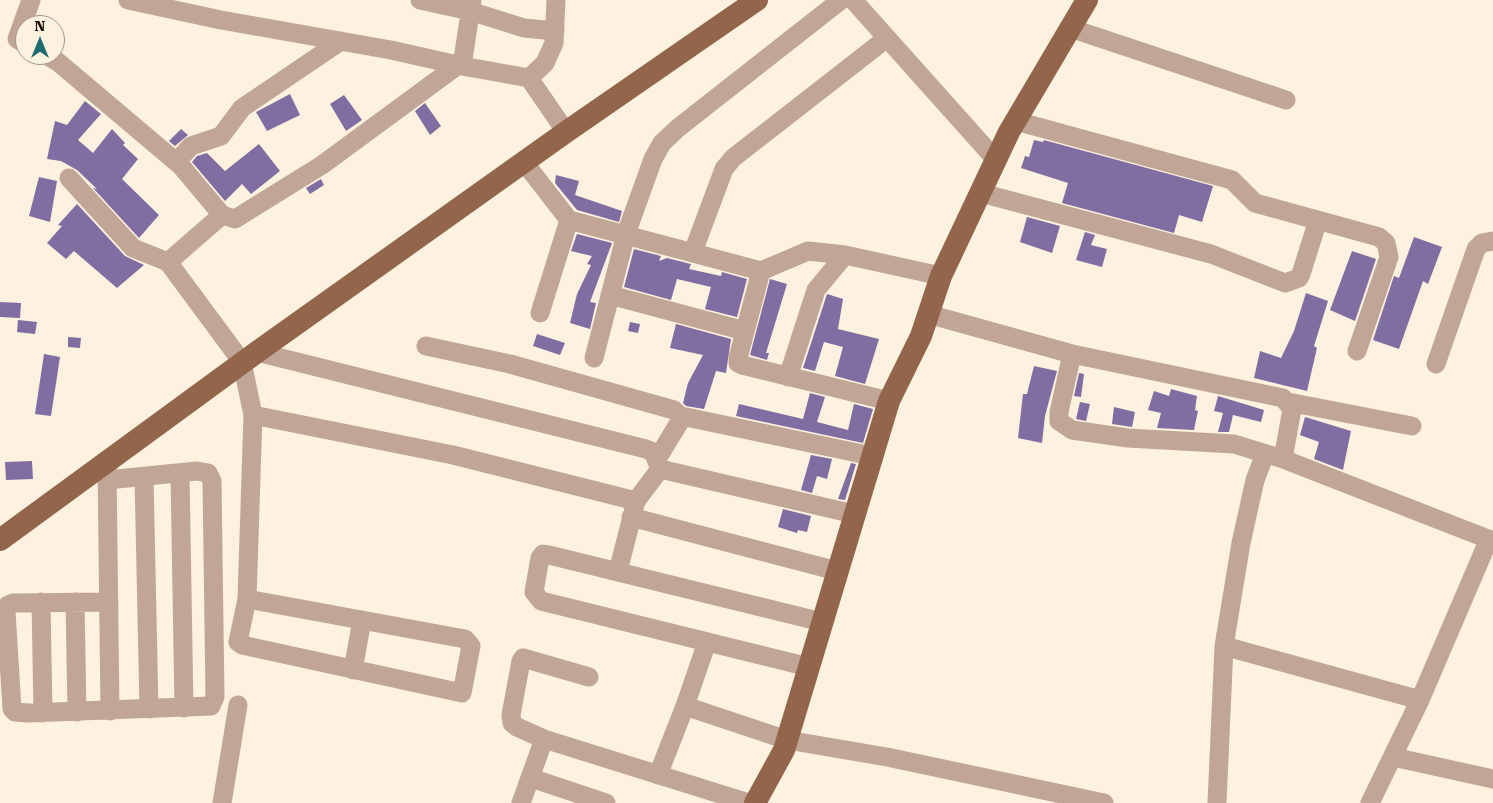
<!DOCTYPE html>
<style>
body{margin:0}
#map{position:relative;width:1493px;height:803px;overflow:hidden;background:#fdf1df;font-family:"Roboto Serif",serif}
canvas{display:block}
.north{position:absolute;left:15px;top:15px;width:50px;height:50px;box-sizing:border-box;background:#fdf1df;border:1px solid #a19788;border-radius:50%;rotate:0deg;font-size:14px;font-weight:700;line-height:20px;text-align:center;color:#171106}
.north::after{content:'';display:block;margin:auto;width:18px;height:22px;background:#206b72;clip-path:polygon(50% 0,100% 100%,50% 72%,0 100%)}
</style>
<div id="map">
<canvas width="1493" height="803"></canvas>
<div class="north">N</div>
</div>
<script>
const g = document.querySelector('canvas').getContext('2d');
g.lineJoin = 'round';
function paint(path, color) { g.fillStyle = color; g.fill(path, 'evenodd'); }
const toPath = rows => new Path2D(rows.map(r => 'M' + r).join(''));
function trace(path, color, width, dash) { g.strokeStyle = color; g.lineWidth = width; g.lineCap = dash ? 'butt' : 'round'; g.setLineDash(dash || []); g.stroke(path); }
paint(toPath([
 [290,94,300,115,267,131,256,112],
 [344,95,362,120,346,131,330,104],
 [85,101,101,114,78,140,93,153,112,129,125,143,123,145,138,159,122,179,159,215,139,238,93,188,97,189,77,170,61,161,47,159,55,121,67,125],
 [425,103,441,126,430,135,415,111],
 [181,129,188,135,175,146,169,141],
 [1034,140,1043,142,1044,140,1213,186,1202,222,1179,215,1174,233,1062,203,1068,183,1021,168,1025,156,1029,157],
 [259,144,280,171,251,194,242,184,225,201,192,162,197,156,207,153,225,171],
 [556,175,579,181,575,195,622,211,619,222,577,210,555,183],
 [39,177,57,181,50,222,29,216],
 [321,179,324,185,310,194,306,188],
 [77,204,125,256,144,265,117,288,74,251,66,259,47,243,62,226,58,225],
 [1027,217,1060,226,1052,253,1020,242],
 [1085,232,1095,235,1091,245,1107,249,1102,267,1076,260],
 [577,234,612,243,590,302,596,303,590,329,570,323,577,294,591,265,587,264,592,256,571,251],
 [1414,237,1442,247,1428,284,1423,281,1399,349,1373,340,1394,276,1399,278],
 [634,249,661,256,659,261,667,258,691,264,689,269,721,276,722,272,747,279,737,317,705,309,711,287,677,279,671,300,624,287],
 [1352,251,1376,259,1355,321,1330,310],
 [770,279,787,284,766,353,769,353,767,360,750,355],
 [1306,293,1328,301,1314,346,1317,348,1307,391,1254,378,1260,351,1281,358,1294,331],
 [827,294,843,299,838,329,879,339,865,384,835,376,843,347,824,342,815,371,803,368],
 [0,302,21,303,20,318,0,317],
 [18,320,37,322,35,334,17,332],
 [630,322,640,324,638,333,628,331],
 [676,324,731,339,726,373,716,371,704,409,686,406,683,403,688,383,703,355,670,348],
 [537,334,565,343,560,355,533,346],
 [68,337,81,338,80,348,68,347],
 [44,354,60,357,51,416,35,414],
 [1034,366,1057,371,1045,416,1042,443,1018,438,1023,394,1027,394],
 [1079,373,1084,374,1081,397,1074,396],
 [1171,389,1197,396,1195,410,1198,411,1194,430,1157,428,1161,413,1148,410,1154,391,1169,396],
 [810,393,825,397,817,422,848,430,854,404,873,409,863,443,736,416,739,404,803,419],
 [1218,396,1264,410,1261,422,1233,415,1229,432,1218,432,1223,413,1214,411],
 [1080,402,1090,404,1086,421,1076,419],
 [1114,407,1135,412,1132,427,1112,424],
 [1305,417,1351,431,1343,470,1314,459,1319,442,1300,435],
 [811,455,832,459,827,479,817,476,812,493,801,490],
 [32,461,33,479,6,480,5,462],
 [851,463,856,464,845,500,838,499],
 [783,509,811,516,807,532,798,530,797,533,778,527]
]), '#806da2');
trace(toPath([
 [128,0,221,20,391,50,462,66,529,78,566,132],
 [420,0,470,11,524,28,555,31],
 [853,0,996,160],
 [1070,28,1286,100],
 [25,44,17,39,31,0],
 [46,55,58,62,181,166,222,215,235,219,322,165,458,65],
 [462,66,472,0],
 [529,78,545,63,554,43,556,0],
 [1016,121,1232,180,1255,203,1379,237,1386,243,1389,257,1357,351],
 [524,162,569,220,761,271,738,358,738,363,742,365,889,401],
 [181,166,179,159,191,146,221,136,242,108,341,41],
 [69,178,133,248,168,262,222,215],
 [981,193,1211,254,1285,283,1299,278,1301,274,1318,220],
 [693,252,724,169,733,158,887,38],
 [168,262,242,362,253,415,247,599,238,642,242,645,462,693,471,646,465,639,247,599],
 [761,271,808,251,845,255],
 [610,295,745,331],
 [540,313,569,220],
 [928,314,1072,354,1283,398,1292,409,1283,459],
 [426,346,510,364,674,410,682,418],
 [257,352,646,449,653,452,660,469],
 [1072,354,1059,412,1059,421,1072,430,1128,438,1234,444,1283,459,1493,541],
 [594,358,626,234,653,159,662,143,678,128,841,0],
 [1436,364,1476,249,1482,243,1493,241],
 [788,377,816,290,845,255,941,276],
 [1288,402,1412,426],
 [253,415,453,455,636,501],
 [657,459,682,418,686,417,872,456],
 [107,467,110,711],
 [180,473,184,708],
 [144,477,149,709],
 [107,480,197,471,208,473,212,481,215,697,211,706,28,713,15,712,12,709,6,611,8,605,13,603,109,602],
 [631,517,837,571],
 [618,571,636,501,660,469,854,514],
 [41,602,43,713],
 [75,602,77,712],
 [1224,646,1420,700],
 [809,667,541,601,534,592,540,558,543,554,549,555,822,622],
 [353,670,362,620],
 [589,677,523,658,521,661,511,715,512,723,517,727,544,739,749,803],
 [685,706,787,740,887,757,1104,803],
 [1393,757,1493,779],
 [658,775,685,706,707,642],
 [531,778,606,803],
 [222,803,238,705],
 [521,803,544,739],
 [1217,803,1224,646,1241,543,1255,480,1265,454],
 [1370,803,1420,700,1489,539]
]), '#c1a697', 19);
trace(toPath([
 [0,540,257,352,566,132,757,0],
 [755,803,784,750,889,401,921,336,941,276,1009,132,1087,0]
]), '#93664b', 22);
</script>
